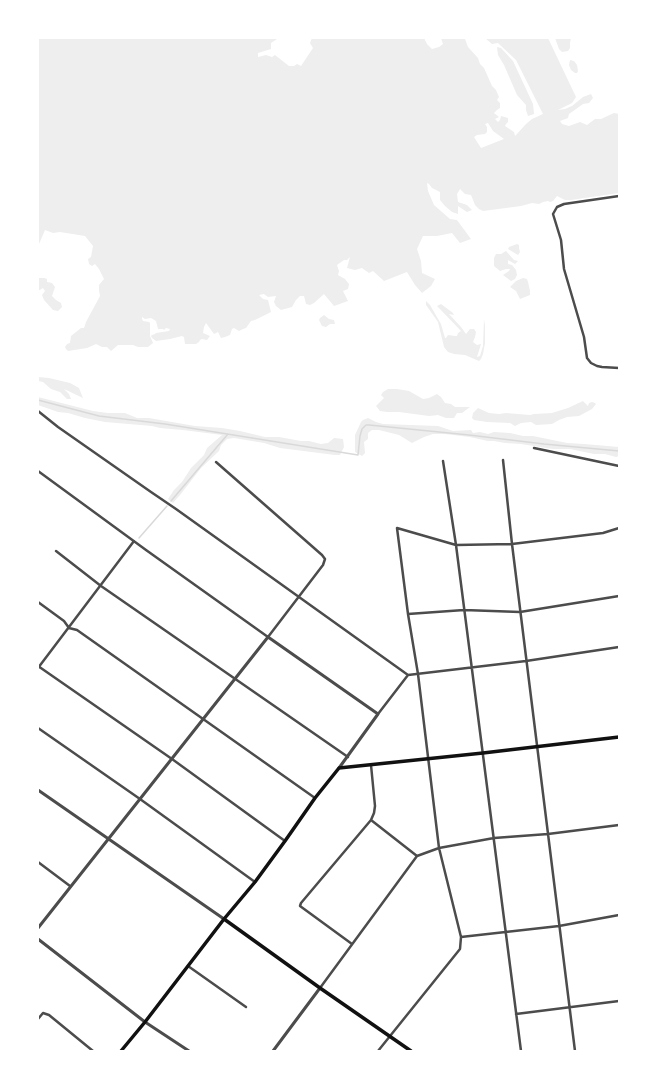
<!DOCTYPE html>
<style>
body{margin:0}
#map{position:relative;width:657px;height:1089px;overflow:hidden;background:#fff;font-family:Mulish,sans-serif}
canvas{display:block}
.frame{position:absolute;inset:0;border:39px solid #fff;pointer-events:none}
</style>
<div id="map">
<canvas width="657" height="1089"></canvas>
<div class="frame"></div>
</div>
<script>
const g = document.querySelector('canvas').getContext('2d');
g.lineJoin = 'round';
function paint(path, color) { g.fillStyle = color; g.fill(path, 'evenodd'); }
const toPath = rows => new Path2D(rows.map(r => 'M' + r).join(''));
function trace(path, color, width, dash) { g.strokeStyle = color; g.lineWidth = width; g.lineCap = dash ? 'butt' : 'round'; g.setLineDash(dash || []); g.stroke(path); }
paint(toPath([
 [38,38,277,38,277,39,271,43,271,49,258,53,258,57,266,55,272,57,275,55,289,66,294,66,297,64,301,66,313,48,310,43,312,38,424,38,427,44,432,49,439,47,443,44,441,38,462,38,465,39,468,47,478,58,480,64,484,68,492,86,496,90,499,97,497,100,500,103,500,108,497,110,494,113,499,117,495,119,498,122,500,120,501,116,508,118,508,122,506,124,505,126,514,132,515,136,516,135,526,124,532,119,543,114,516,60,498,43,492,44,485,38,548,38,576,97,572,103,558,110,565,109,572,106,583,97,591,94,593,98,589,103,583,104,569,114,568,118,560,121,562,124,569,126,580,122,587,125,595,119,601,119,614,113,619,114,619,193,571,200,565,200,557,196,553,201,550,202,548,201,543,202,539,204,532,203,521,206,483,211,479,209,475,205,471,195,465,194,460,189,457,194,458,202,467,205,472,210,467,212,458,206,458,214,452,212,445,206,440,200,440,192,432,188,429,184,427,183,428,191,434,205,450,219,457,220,471,239,460,243,452,233,437,236,423,236,417,249,421,261,422,273,435,279,431,286,422,293,415,285,407,272,384,281,373,271,369,273,362,268,355,270,347,268,350,257,347,260,344,260,337,265,339,271,338,275,345,279,349,284,348,289,343,291,348,301,334,306,324,294,314,303,310,305,306,304,304,296,300,296,296,300,292,307,281,310,276,306,274,302,276,296,268,297,264,294,259,295,263,299,268,300,271,312,255,320,251,321,246,328,243,329,239,331,234,328,232,329,230,335,225,337,221,338,218,332,214,334,206,323,204,327,203,333,210,336,207,340,202,339,200,340,199,342,196,344,185,344,184,337,182,336,170,339,156,341,152,338,151,336,152,335,155,334,156,333,169,331,170,329,166,328,164,330,163,329,158,329,156,321,151,318,145,319,142,317,142,319,143,321,149,322,150,323,150,336,153,343,148,347,138,347,133,345,118,345,111,351,107,347,102,347,96,344,87,348,68,351,66,349,65,347,67,344,70,343,71,336,81,328,84,328,86,322,100,296,99,290,99,285,104,279,99,269,95,264,92,266,89,264,88,259,91,257,93,246,85,236,60,232,53,233,45,230,39,244,38,243],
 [488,123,493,131,504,139,481,148,474,137,477,135,485,134,487,132,487,127,485,124],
 [555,38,571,38,570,43,570,48,568,51,562,52,559,49],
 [497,47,501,48,513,61,533,104,534,114,528,116,526,110,526,105,517,95,504,65,498,55],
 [570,60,574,61,577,65,578,71,577,73,575,73,571,70,569,65],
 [517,244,519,245,519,248,520,252,518,255,508,249,509,247],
 [506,251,514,260,518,261,515,264,508,260,508,264,512,265,516,270,517,275,515,279,511,281,503,275,509,271,510,269,506,269,500,271,494,266,494,258,496,254,501,254],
 [38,278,44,278,47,279,47,282,52,283,55,287,52,296,56,300,61,303,62,307,58,311,53,310,44,300,42,295,45,291,43,288,38,291],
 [523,278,527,279,528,282,530,291,530,295,520,299,516,291,510,287,516,281],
 [426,301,430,305,441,324,445,338,446,338,448,335,455,336,457,336,458,333,461,331,439,308,437,306,441,304,453,313,454,315,449,314,461,327,466,334,470,329,474,329,476,332,475,337,473,342,477,345,481,344,477,357,480,356,483,346,484,319,485,326,485,343,483,354,481,359,479,361,465,355,454,354,448,352,444,347,438,322,426,305],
 [324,315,329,319,334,320,335,324,330,324,326,327,322,326,319,320,320,318],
 [38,377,49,378,70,383,79,388,83,398,64,389,69,394,71,399,67,399,60,392,51,389,43,382,38,381],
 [388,389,397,389,409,391,423,399,429,398,437,394,441,397,445,403,451,404,455,407,470,407,462,413,457,413,454,418,446,418,438,415,429,416,399,412,387,412,380,411,376,406,384,398,381,395,383,392],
 [38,397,93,411,108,413,125,413,137,418,149,418,195,426,222,428,240,431,265,437,279,437,301,441,309,441,321,444,328,443,334,438,343,439,344,447,340,455,335,455,280,448,264,443,234,438,227,439,221,445,219,451,201,468,180,495,173,503,168,499,174,490,182,482,191,468,204,455,207,448,222,435,183,430,160,428,152,426,105,422,85,418,68,413,58,412,38,405],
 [583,401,588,406,589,403,592,402,595,403,596,404,592,409,579,416,567,417,559,420,552,424,536,425,531,422,521,423,515,426,510,423,487,422,474,420,472,418,473,413,478,408,489,413,499,414,506,413,530,415,534,414,552,413,568,408],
 [368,418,376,422,383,424,438,426,453,431,471,430,473,433,480,432,488,434,494,432,510,433,523,436,533,436,567,443,584,444,619,447,619,456,616,457,605,454,594,454,570,449,553,449,521,444,505,443,494,441,488,441,470,437,445,434,433,434,424,437,412,443,399,435,379,430,372,430,368,433,368,439,364,442,365,453,362,456,355,452,355,435,361,422,363,420]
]), '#eee');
trace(toPath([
 [38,400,99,416,165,424,358,455,360,436,362,429,366,425,369,425,469,435,544,444,619,451],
 [171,501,228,434],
 [139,538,167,506]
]), '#d9d9d9', 1.5);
trace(toPath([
 [619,196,564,204,557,207,553,214,561,240,564,269,584,337,587,358,591,363,597,366,602,367,619,368],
 [38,411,58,427,151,492,176,509,408,675],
 [534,448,619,466],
 [503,460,512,544,575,1051],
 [443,461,456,545,521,1051],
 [38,471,146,550,268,637,323,565,325,559,322,555,216,462],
 [56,551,101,586,348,757],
 [38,602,64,621,69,628,77,630,315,798],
 [408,614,464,610,520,612,619,596],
 [38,666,172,759,285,841],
 [38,668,134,541],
 [378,714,408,675,526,661,619,647],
 [38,728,140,799,255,882],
 [371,820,417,856],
 [38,862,70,886],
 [461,937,559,926,619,915],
 [352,944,300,906,301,903,371,820,374,813,375,806,371,765],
 [188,966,246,1007],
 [320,988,417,856,439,848,494,838,548,834,619,825],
 [516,1014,619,1001],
 [38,1019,43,1013,49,1015,93,1051],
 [378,1051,460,949,461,937,439,848,418,674,408,614,397,528,456,545,512,544,603,533,619,528]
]), '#4c4c4c', 2.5);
trace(toPath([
 [38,790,224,919],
 [38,928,268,637,378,714,339,768],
 [38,939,145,1022,189,1051],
 [273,1051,320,988]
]), '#4c4c4c', 3);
trace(toPath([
 [224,919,320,988,411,1051],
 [121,1051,145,1022,224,919,255,882,285,841,315,798,339,768,483,753,619,737]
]), '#111', 3.5);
</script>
